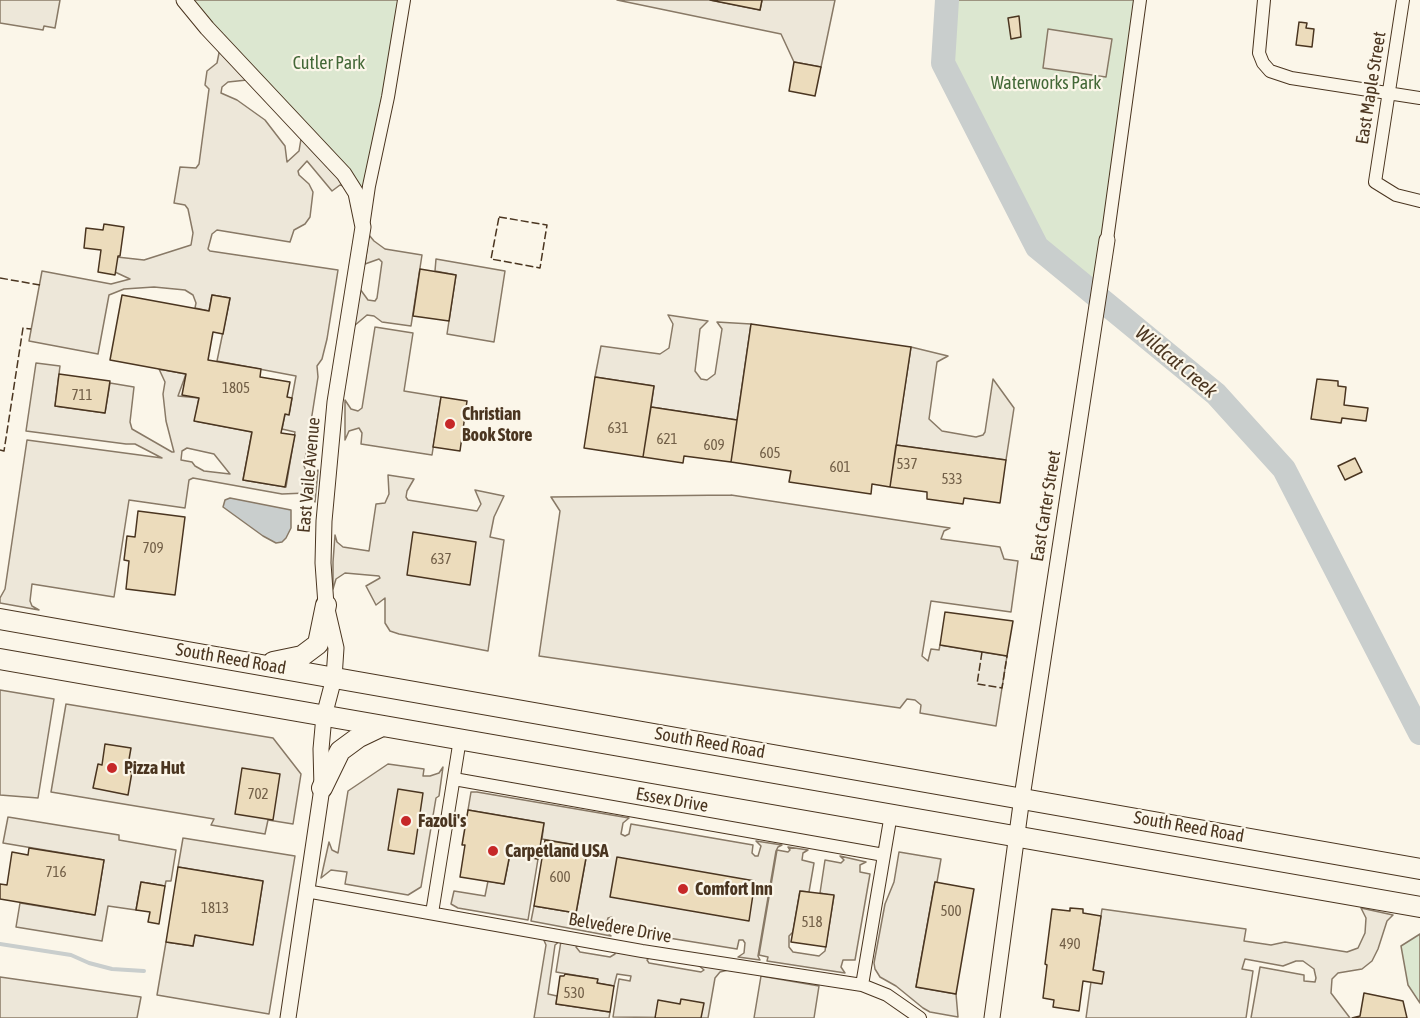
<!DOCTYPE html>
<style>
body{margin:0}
canvas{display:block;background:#fbf6e9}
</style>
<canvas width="1420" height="1018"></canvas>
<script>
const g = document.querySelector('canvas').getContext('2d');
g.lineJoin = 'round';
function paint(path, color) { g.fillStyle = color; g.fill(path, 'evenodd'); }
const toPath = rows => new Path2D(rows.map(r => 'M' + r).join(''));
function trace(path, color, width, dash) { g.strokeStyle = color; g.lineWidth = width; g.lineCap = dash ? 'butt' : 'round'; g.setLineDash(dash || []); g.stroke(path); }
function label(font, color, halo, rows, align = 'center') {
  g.font = font + ' "Asap Condensed",sans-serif'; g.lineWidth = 4.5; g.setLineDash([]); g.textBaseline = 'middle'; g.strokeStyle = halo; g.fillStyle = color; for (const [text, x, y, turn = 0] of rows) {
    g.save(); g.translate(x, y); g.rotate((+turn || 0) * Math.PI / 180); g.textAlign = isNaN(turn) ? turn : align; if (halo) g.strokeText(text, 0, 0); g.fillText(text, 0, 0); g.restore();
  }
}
const green = toPath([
 [184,0,404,0,369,186,356,193,184,0],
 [947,0,1140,0,1098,298,1037,247,943,63,947,0],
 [1420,934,1420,1003,1408,985,1401,946,1420,934]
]);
paint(green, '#dce7d0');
trace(green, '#887966', 1.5);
const parking = toPath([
 [0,0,60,0,55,28,44,26,43,30,0,23,0,0],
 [617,0,710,0,760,10,762,0,835,0,821,67,794,62,781,34,617,0],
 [1048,29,1112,39,1106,77,1043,68,1048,29],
 [220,48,247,80,228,82,222,87,221,93,237,100,265,120,285,146,287,162,299,151,301,139,347,187,340,185,332,191,307,161,298,171,299,175,309,184,313,192,310,217,305,224,294,230,290,242,217,230,212,234,208,249,210,251,338,270,327,339,322,359,317,366,318,377,304,466,307,473,311,475,315,474,318,470,315,502,313,496,306,493,282,494,193,478,189,480,185,508,129,500,114,597,32,584,30,601,32,606,39,610,0,603,0,598,5,589,27,440,162,458,135,444,126,444,26,431,36,363,60,366,55,406,105,413,110,383,134,387,130,422,132,429,172,452,174,452,166,421,163,394,165,382,159,369,186,374,178,396,199,398,195,421,252,432,243,480,286,487,295,432,282,429,285,414,289,414,296,376,217,361,230,298,212,295,209,311,195,308,196,303,193,295,185,290,154,287,124,289,109,295,98,354,29,341,42,271,111,284,130,279,115,272,117,257,144,260,191,245,193,233,188,209,185,205,174,203,180,167,196,168,199,164,209,89,205,85,207,71,217,63,220,48],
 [187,448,214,454,230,474,204,471,195,466,192,462,181,460,182,451,187,448],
 [369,235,374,241,385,249,422,255,411,326,382,322,374,316,367,315,354,326,360,289,368,300,375,301,377,298,382,262,379,259,365,264,369,235],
 [436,259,505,271,494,342,447,334,456,275,435,271,436,259],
 [668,315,708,321,700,329,695,371,701,379,707,380,715,374,722,329,717,322,751,324,737,420,651,407,654,386,595,377,601,346,660,354,669,348,673,324,668,315],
 [375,327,413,333,404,391,441,397,432,455,361,444,362,433,359,428,349,431,345,440,345,400,351,409,358,411,362,408,375,327],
 [911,347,948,356,937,362,929,419,942,431,976,437,983,435,985,432,993,379,1014,408,1006,460,896,445,911,347],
 [388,475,414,479,407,491,406,497,408,500,477,511,481,504,475,490,504,496,494,517,490,537,504,540,488,651,399,634,390,631,385,623,385,598,376,605,366,586,380,578,379,576,345,573,336,579,333,589,333,562,335,535,337,542,343,547,369,551,376,504,385,503,389,494,388,475],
 [731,495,950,528,944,531,941,539,1000,547,1004,559,1018,561,1011,612,931,601,922,656,928,661,931,649,939,650,940,645,1007,656,996,726,920,713,921,705,915,700,907,699,900,708,539,656,560,511,551,497,731,495],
 [0,690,54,699,38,798,0,795,0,690],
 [66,704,273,738,301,774,293,824,268,820,265,834,211,825,214,819,51,792,66,704],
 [388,764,424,769,423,776,430,776,439,773,443,767,439,796,436,798,421,887,408,895,345,884,347,872,331,870,321,878,329,842,332,850,338,853,348,791,388,764],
 [471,792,477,792,629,818,623,823,621,834,625,836,629,834,631,824,753,845,752,853,755,856,758,856,761,846,756,841,782,845,778,847,776,851,758,956,760,960,738,957,744,953,745,943,743,940,739,940,737,949,613,929,614,921,612,917,608,918,605,929,611,936,531,921,534,906,576,913,588,847,542,839,544,823,468,810,471,792],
 [8,817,119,835,119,840,176,850,171,881,166,881,165,886,141,882,136,910,108,906,102,941,16,927,20,903,95,915,104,860,3,843,8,817],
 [183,838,295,856,269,1014,157,995,166,942,193,946,195,935,253,944,263,881,178,867,183,838],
 [788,847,808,850,803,853,802,860,814,863,809,892,800,891,793,932,789,936,789,947,793,952,819,956,825,951,834,896,820,893,825,860,841,863,844,860,840,856,866,862,860,865,860,872,870,874,855,960,843,960,841,967,845,973,767,961,768,957,759,955,777,850,788,852,790,850,788,847],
 [899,852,941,859,937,882,935,882,916,987,956,994,958,1017,930,1012,923,1008,896,986,880,977,875,969,874,963,885,904,894,882,899,852],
 [510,854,538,859,528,920,458,908,451,904,454,891,485,896,488,881,504,884,510,854],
 [1361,908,1393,915,1387,921,1378,949,1372,961,1362,969,1338,973,1332,979,1331,993,1350,1018,1251,1018,1260,967,1304,975,1304,981,1315,982,1316,978,1314,969,1303,961,1296,961,1283,966,1245,959,1242,969,1253,971,1246,1018,1086,1018,1091,982,1102,983,1103,972,1093,970,1102,909,1246,929,1244,941,1271,945,1285,942,1347,952,1358,948,1365,933,1366,918,1361,908],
 [543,938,560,941,555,945,548,994,557,996,556,1004,610,1012,609,1018,534,1018,546,945,543,938],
 [561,941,579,944,576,947,580,952,610,957,615,954,615,951,650,957,647,960,649,963,701,972,704,970,697,964,728,970,720,972,715,978,708,1018,613,1017,619,979,630,981,631,976,617,974,614,986,597,983,597,979,556,972,561,941],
 [761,976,819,986,814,1018,754,1018,761,976],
 [0,977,141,997,137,1018,0,1018,0,977]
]);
paint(parking, '#ede7d9');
trace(parking, '#887966', 1.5);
const water = toPath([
 [230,498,291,510,291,528,286,538,282,542,276,543,263,536,223,507,225,500,230,498]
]);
paint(water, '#c9cecd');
trace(water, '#887966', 1.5);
trace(toPath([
 [0,944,71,955,89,963,112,969,144,971]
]), '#c9cecd', 4);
trace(toPath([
 [947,0,943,63,1037,247,1216,394,1284,469,1420,733]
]), '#c9cecd', 24);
const building = toPath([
 [710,0,762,0,760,10,710,0],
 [1019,16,1021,37,1011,39,1008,18,1019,16],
 [1299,22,1307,23,1306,28,1314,29,1312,47,1296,45,1299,22],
 [794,62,821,67,815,96,789,91,794,62],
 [104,224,124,227,120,256,118,256,115,275,98,272,101,250,84,248,86,228,103,230,104,224],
 [420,269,456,275,449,321,413,316,420,269],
 [122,295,209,311,212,295,230,298,223,334,213,332,208,360,261,369,260,377,290,382,287,397,292,398,289,415,285,414,281,433,295,435,285,487,243,480,252,432,194,421,199,398,182,395,186,374,110,360,122,295],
 [751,324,911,347,890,487,872,484,871,494,789,482,791,471,731,462,751,324],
 [59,374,110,381,105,413,55,406,59,374],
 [595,377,654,386,643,457,584,448,595,377],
 [1317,379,1338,381,1338,386,1346,387,1344,405,1368,408,1366,421,1342,418,1341,423,1311,419,1317,379],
 [441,397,467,401,460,451,433,447,441,397],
 [651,407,737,420,731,462,684,456,683,463,643,457,651,407],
 [896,445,1006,460,1000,503,964,498,963,504,927,499,927,492,890,487,896,445],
 [1355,458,1362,472,1345,480,1338,466,1355,458],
 [138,511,185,517,175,595,126,589,129,561,124,560,127,536,135,537,138,511],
 [413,532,476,542,470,585,407,575,413,532],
 [945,612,1013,621,1007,656,940,645,945,612],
 [105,744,131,748,127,771,132,772,128,795,93,788,98,764,102,765,105,744],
 [242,768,280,774,273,820,235,814,242,768],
 [398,789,423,793,414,854,388,850,398,789],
 [468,810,544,823,538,859,510,854,504,884,460,877,465,845,462,845,468,810],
 [545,840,588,847,576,913,534,906,545,840],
 [29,848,104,860,95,915,0,899,0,884,7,885,12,852,28,855,29,848],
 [617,857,755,881,749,921,610,897,617,857],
 [178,867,263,881,253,945,195,935,193,946,166,942,178,867],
 [141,882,165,886,159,924,148,922,150,912,136,910,141,882],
 [935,882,974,889,956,994,916,987,935,882],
 [800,891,834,895,826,947,791,942,800,891],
 [1070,908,1083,909,1083,913,1101,916,1093,970,1104,972,1102,984,1083,981,1079,1011,1053,1007,1054,1000,1043,998,1047,965,1045,964,1052,909,1070,911,1070,908],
 [565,974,598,979,597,983,614,986,610,1012,556,1004,560,976,564,976,565,974],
 [1364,993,1403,1001,1407,1018,1352,1018,1360,1016,1364,993],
 [681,999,704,1003,701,1018,655,1018,658,1000,680,1004,681,999]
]);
paint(building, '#ecdcbc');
trace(building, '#4a3520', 1.5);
const minor = toPath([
 [1264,0,1259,53,1263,63,1270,71,1291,78,1420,98],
 [1403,0,1375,182,1396,195,1420,201],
 [364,220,369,186,388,97,404,0],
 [1107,240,1140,0],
 [454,779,884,855],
 [306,891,642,951,862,985,887,995,920,1018],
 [432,913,460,739],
 [862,985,891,814]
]);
const tertiary = toPath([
 [184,0,207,28,344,174,356,193,363,227,335,402,324,521,323,563,326,605,336,648,334,678,324,716,321,749,322,788,288,1018],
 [992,1018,1022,797,1107,240]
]);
const primary = toPath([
 [0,619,1420,869],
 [0,659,1420,907],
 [273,662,302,656,318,644,326,605],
 [322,788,340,751,359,737,382,726]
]);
trace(minor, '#4a3520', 14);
trace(tertiary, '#4a3520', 17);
trace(primary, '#4a3520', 22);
trace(minor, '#fbf6e9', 12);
trace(tertiary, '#fbf6e9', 15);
trace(primary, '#fbf6e9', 20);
trace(toPath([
 [499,217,547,225,540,268,491,259,499,217],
 [0,278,40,285],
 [0,450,4,451,23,328,31,329],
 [982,652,977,684,1002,688,1007,656]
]), '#4a3520', 1.5, [8, 3]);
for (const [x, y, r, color] of [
 [450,424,6,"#c62828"],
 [112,768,6,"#c62828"],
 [406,821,6,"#c62828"],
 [493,851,6,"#c62828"],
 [683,889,6,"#c62828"]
]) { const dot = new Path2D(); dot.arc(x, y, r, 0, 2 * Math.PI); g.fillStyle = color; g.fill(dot); trace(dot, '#fbf6e9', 2); }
label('15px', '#725f47', null, [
 ["1805",236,388],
 ["711",82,395],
 ["631",618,428],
 ["621",667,439],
 ["609",714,445],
 ["605",770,453],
 ["537",907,464],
 ["601",840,467],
 ["533",952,479],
 ["709",153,548],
 ["637",441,559],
 ["702",258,794],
 ["716",56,872],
 ["600",560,877],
 ["1813",215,908],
 ["500",951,911],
 ["518",812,922],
 ["490",1070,944],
 ["530",574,993]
]);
label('18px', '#436837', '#fbf6e9', [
 ["Cutler Park",329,63],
 ["Waterworks Park",1046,83]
]);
label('18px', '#4a3520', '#fbf6e9', [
 ["East Maple Street",1371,88,-81],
 ["East Vaile Avenue",309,475,-85],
 ["East Carter Street",1046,506,-81],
 ["South Reed Road",231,659,10],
 ["South Reed Road",710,743,10],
 ["Essex Drive",672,800,10],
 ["South Reed Road",1189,827,10],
 ["Belvedere Drive",620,928,10]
]);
label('bold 18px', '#4a3520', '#fbf6e9', [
 ["Christian",462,414],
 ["Book Store",462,435],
 ["Pizza Hut",124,768],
 ["Fazoli's",418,821],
 ["Carpetland USA",505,851],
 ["Comfort Inn",695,889]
], 'left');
label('italic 20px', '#4a3520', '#fbf6e9', [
 ["Wildcat Creek",1176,362,40]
]);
</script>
